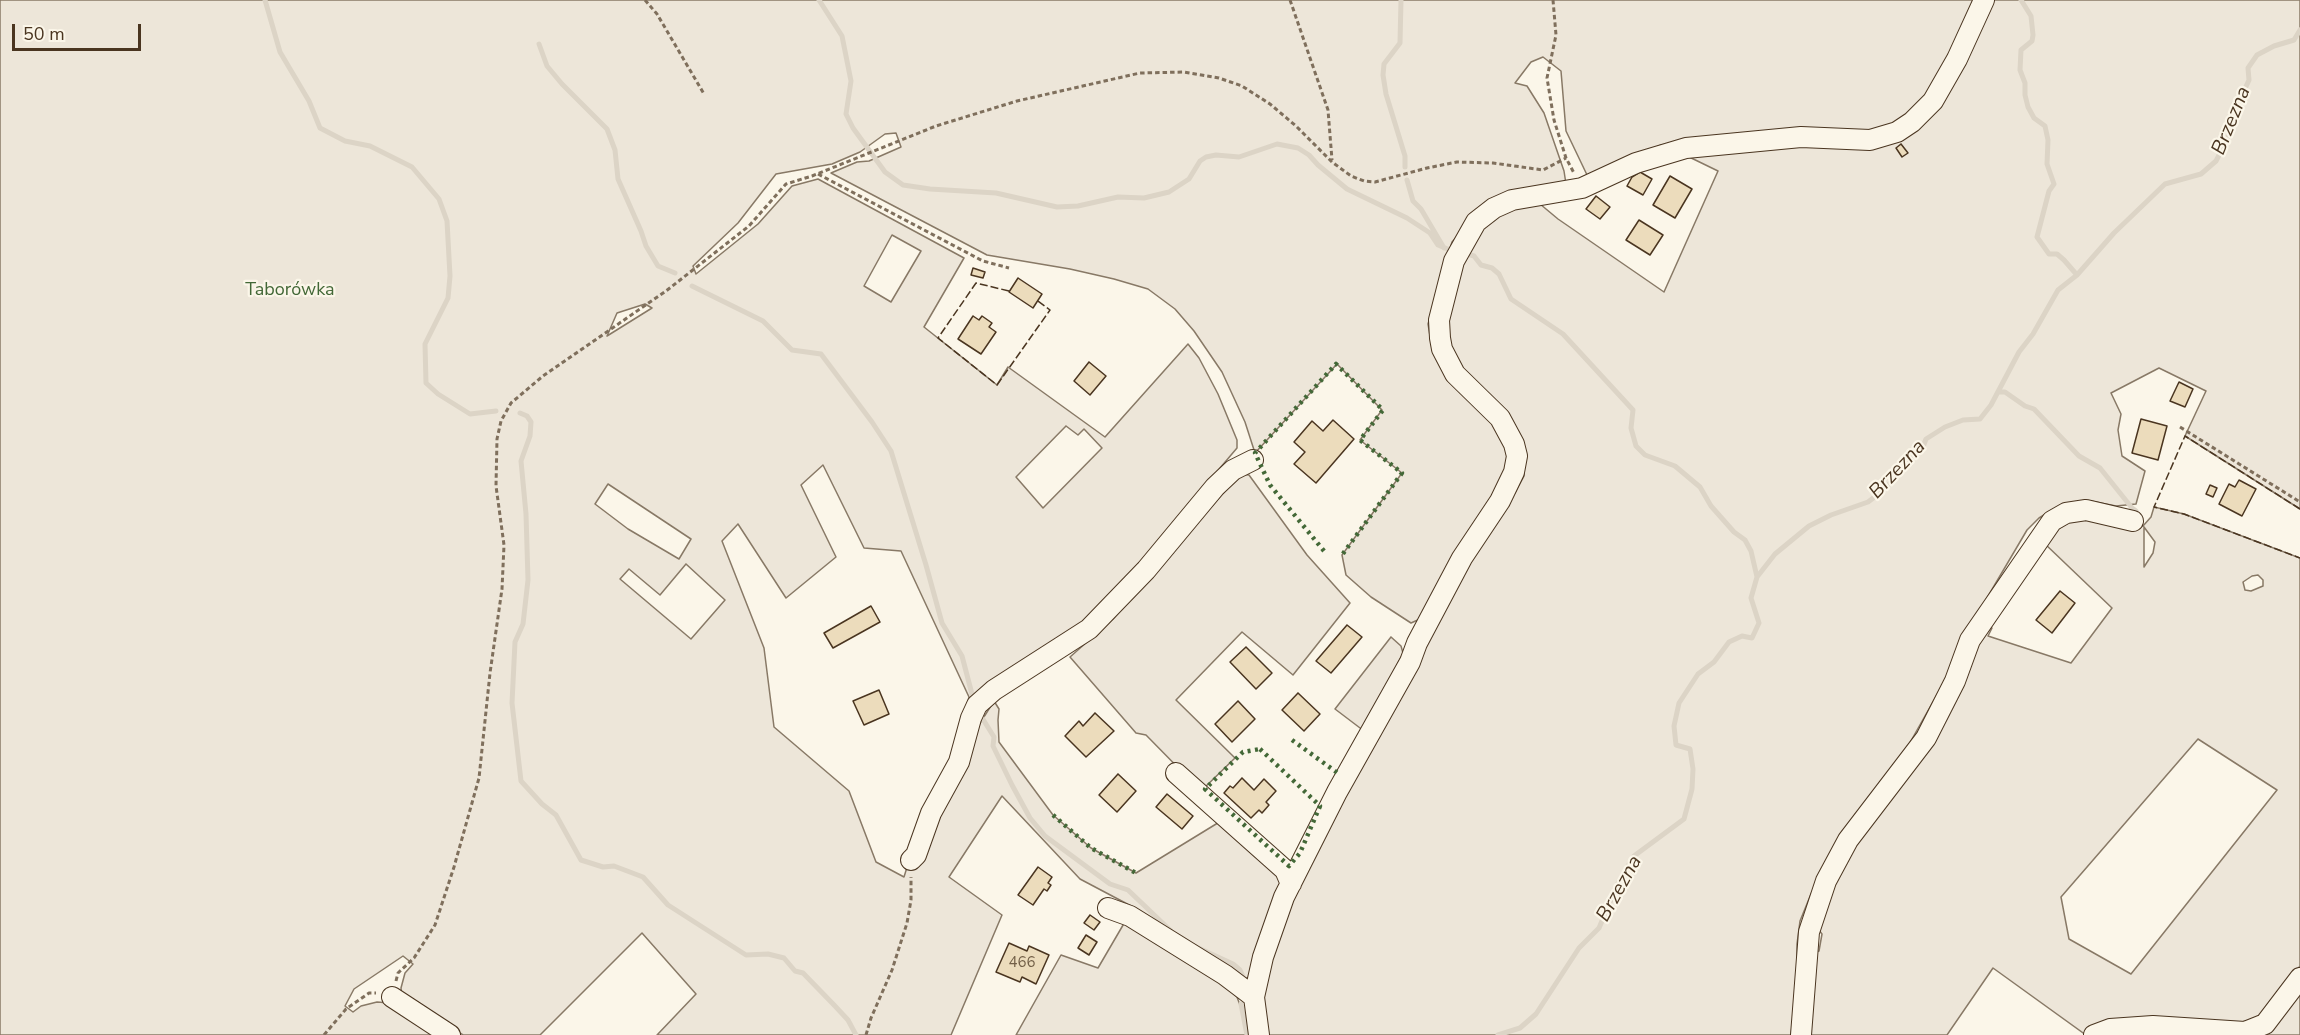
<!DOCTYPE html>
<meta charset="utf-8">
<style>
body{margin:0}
#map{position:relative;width:2300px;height:1035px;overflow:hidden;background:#fbf6e9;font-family:"Nunito Sans",sans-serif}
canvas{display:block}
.scale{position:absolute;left:12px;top:24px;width:129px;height:27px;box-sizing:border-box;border:3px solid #4a3520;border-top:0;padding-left:8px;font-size:18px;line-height:21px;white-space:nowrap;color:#4a3520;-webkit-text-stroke:4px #fbf6e9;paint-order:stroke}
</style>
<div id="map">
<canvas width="2300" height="1035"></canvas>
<div class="scale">50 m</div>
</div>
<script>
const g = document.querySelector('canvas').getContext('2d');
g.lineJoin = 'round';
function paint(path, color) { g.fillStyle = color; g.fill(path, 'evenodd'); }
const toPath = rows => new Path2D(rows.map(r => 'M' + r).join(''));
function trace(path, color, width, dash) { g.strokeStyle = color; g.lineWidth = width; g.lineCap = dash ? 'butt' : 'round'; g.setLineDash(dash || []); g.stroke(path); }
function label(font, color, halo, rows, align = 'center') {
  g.font = font + ' "Nunito Sans",sans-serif'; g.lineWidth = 4.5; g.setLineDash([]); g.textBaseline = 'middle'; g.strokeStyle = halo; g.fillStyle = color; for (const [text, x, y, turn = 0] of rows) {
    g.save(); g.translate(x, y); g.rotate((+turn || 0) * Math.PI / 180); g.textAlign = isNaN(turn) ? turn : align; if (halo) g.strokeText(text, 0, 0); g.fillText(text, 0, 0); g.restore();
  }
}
const green = toPath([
 [0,0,2300,0,2300,509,2185,436,2206,391,2159,368,2111,393,2121,414,2118,430,2122,456,2145,471,2136,504,2116,506,2091,501,2057,507,2039,518,2027,530,1974,620,1952,668,1903,755,1859,813,1811,894,1800,921,1797,944,1797,986,1791,1035,1264,1035,1261,1024,1260,998,1264,973,1282,918,1340,806,1339,799,1373,740,1385,726,1448,600,1478,547,1516,491,1524,476,1525,451,1519,433,1509,418,1456,363,1444,334,1445,318,1461,264,1481,228,1487,221,1507,208,1531,202,1540,204,1558,219,1664,292,1718,171,1683,154,1795,142,1841,146,1889,142,1910,129,1910,118,1888,127,1857,134,1772,131,1661,145,1588,177,1566,131,1561,71,1543,57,1531,62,1515,83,1527,86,1544,113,1564,171,1566,184,1510,193,1499,198,1478,213,1452,242,1428,324,1432,348,1449,377,1495,424,1507,439,1510,460,1503,483,1479,516,1445,572,1420,619,1411,623,1371,597,1346,575,1342,555,1402,473,1360,440,1382,410,1337,364,1255,453,1245,422,1222,372,1194,331,1175,309,1148,289,1114,279,1070,269,987,255,831,173,857,162,869,161,901,147,896,133,885,134,860,152,832,164,776,174,738,223,693,266,696,274,758,224,792,186,818,179,964,258,924,327,997,385,1008,367,1105,437,1188,344,1199,358,1218,394,1237,440,1237,448,1096,614,1062,640,988,684,967,704,969,697,901,551,864,548,823,465,801,485,836,557,786,598,738,524,722,541,764,648,774,727,849,791,876,862,904,877,908,864,919,859,971,750,975,731,994,701,999,709,998,720,999,742,1053,815,1091,848,1136,873,1221,821,1284,874,1284,885,1263,932,1253,972,1249,978,1237,978,1181,942,1133,907,1080,879,1002,796,949,877,1002,915,951,1035,657,1035,696,994,642,933,540,1035,463,1035,402,996,401,988,405,973,413,964,403,956,354,989,345,1006,353,1012,361,1006,377,1002,390,1003,404,1016,435,1035,0,1035,0,0],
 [892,235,921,251,891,302,864,286,892,235],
 [645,304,652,308,607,336,617,313,645,304],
 [1066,426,1078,435,1084,429,1102,448,1043,508,1016,477,1066,426],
 [608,484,691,539,679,559,628,529,595,504,608,484],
 [686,564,725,600,691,639,620,579,629,569,660,595,686,564],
 [1240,474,1249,475,1307,555,1350,603,1293,675,1242,632,1176,700,1235,758,1201,791,1146,735,1136,733,1070,657,1113,619,1240,474],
 [2154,507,2184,514,2300,558,2300,966,2256,1023,2086,1035,1993,968,1947,1035,1807,1035,1816,952,1819,951,1822,934,1818,929,1843,864,1965,673,1986,629,1992,628,1988,636,2071,663,2112,608,2044,543,2053,532,2078,517,2143,526,2151,517,2154,507],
 [2144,527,2155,542,2153,553,2144,567,2144,527],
 [2258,575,2263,580,2263,586,2251,591,2245,590,2243,582,2252,576,2258,575],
 [2198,739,2277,790,2131,974,2069,939,2061,897,2198,739],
 [1391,637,1401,646,1403,653,1364,731,1335,709,1391,637],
 [1126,920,1224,984,1237,997,1251,1035,1016,1035,1061,955,1098,968,1126,920],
 [2300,985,2300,1035,2248,1035,2300,985]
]);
paint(green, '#ede6d9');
trace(green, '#887966', 1.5);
trace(toPath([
 [265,0,280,52,309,101,320,128,345,141,370,146,412,167,439,199,447,221,450,276,448,298,425,344,426,383,438,394,470,414,496,411],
 [819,0,842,36,851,81,846,114,853,128,885,172,903,185,930,189,996,193,1057,207,1078,206,1118,197,1144,198,1169,192,1189,179,1200,161,1206,157,1216,155,1239,157,1277,144,1298,148,1309,155,1318,165,1347,189,1407,218,1430,233,1438,245,1450,250],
 [1401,0,1400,43,1384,64,1383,75,1386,94,1405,156,1405,167],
 [2021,0,2031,16,2033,35,2032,41,2021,50,2020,70,2025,83,2025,95,2028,107,2034,118,2045,126,2048,140,2047,164,2054,184,2049,191,2037,237,2049,254,2057,254,2064,260,2077,275],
 [539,44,547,66,562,84,607,129,615,150,618,179,641,231,646,246,658,266,675,273],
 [1407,180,1413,201,1421,209,1444,248],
 [1467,254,1474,256,1481,265,1492,268,1499,274,1511,299,1563,334,1633,410,1631,428,1636,446,1645,455,1675,466,1700,487,1711,506,1734,532,1745,540,1751,551,1757,577],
 [692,286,763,321,792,350,821,354,872,422,891,451,926,565,942,623,962,656,973,698],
 [2000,392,2005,392,2025,406,2034,409,2079,456,2100,468,2132,508,2136,511],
 [520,413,527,416,531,422,530,436,521,461,526,514,528,580,523,624,515,642,512,703,521,781,542,804,556,815,581,860,603,867,614,866,643,877,668,905,746,955,768,954,784,958,795,971,803,973,835,1006,848,1020,856,1035],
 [981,716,994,737,993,746,1012,785,1030,818,1045,836,1110,884,1128,890,1171,931],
 [1194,946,1233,964,1240,970,1245,981],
 [1241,1004,1247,1035],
 [1498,1035,1520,1028,1536,1014,1579,948,1599,928,1619,881,1634,856,1684,819,1692,789,1693,769,1690,749,1676,745,1674,726,1679,703,1698,674,1714,662,1729,642,1742,636,1752,638,1759,623,1751,598,1757,577,1775,554,1809,526,1831,515,1868,502,1885,489,1912,456,1921,452,1926,439,1945,427,1963,420,1980,419,1991,405,2019,352,2033,334,2058,290,2077,275,2114,233,2165,184,2201,174,2216,161,2232,130,2234,103,2244,91,2249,80,2248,68,2257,55,2274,46,2294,40,2300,30]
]), '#dcd4c6', 5);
const building = toPath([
 [1901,144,1908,153,1902,157,1896,148,1901,144],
 [1640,172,1652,179,1643,195,1627,186,1632,177,1640,172],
 [1670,176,1692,189,1675,218,1653,205,1670,176],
 [1596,196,1610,207,1600,219,1586,209,1596,196],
 [1639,220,1663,235,1650,255,1626,240,1639,220],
 [973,268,985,272,983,278,971,275,973,268],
 [1018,278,1042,294,1033,308,1009,292,1018,278],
 [973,316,979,320,982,316,992,323,989,327,996,332,981,354,958,339,973,316],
 [1089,362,1106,376,1090,395,1074,381,1089,362],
 [2179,382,2193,389,2185,407,2170,401,2179,382],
 [2141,419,2167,426,2158,460,2132,453,2141,419],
 [1333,420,1354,439,1316,483,1294,464,1305,452,1294,442,1312,421,1323,431,1333,420],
 [2239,480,2256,489,2242,516,2219,504,2229,484,2235,487,2239,480],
 [2210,485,2217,488,2213,497,2206,494,2210,485],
 [2060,591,2075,603,2052,633,2036,620,2060,591],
 [871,606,880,622,833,648,824,633,871,606],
 [1347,625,1362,637,1331,673,1316,661,1347,625],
 [1246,647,1272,673,1256,689,1230,662,1246,647],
 [879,690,889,714,864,725,853,701,879,690],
 [1298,693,1320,714,1304,731,1282,710,1298,693],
 [1238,701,1255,719,1232,742,1215,724,1238,701],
 [1095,713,1114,731,1086,757,1065,736,1079,721,1083,726,1095,713],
 [1118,774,1136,791,1117,812,1099,795,1118,774],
 [1242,778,1254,790,1264,779,1276,791,1266,802,1269,805,1262,813,1259,810,1251,818,1224,793,1230,786,1233,788,1242,778],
 [1167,794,1193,816,1182,829,1156,807,1167,794],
 [1038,867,1052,877,1048,883,1051,885,1047,891,1044,889,1033,905,1018,895,1038,867],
 [1090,915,1100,922,1094,930,1084,923,1090,915],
 [1086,935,1097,942,1089,955,1078,948,1086,935],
 [1009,943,1027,951,1029,946,1049,955,1036,984,1022,977,1020,982,996,972,1009,943]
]);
paint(building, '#ecdcbc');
trace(building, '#4a3520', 1.5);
const minor = toPath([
 [1176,773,1285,870,1291,884],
 [911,860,916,855,931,813,959,762,971,718,977,705,994,690,1089,629,1146,570,1215,487,1233,470,1253,460],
 [1108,908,1130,916,1225,975,1254,997],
 [392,997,450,1035],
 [1259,1035,1254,997,1263,957,1284,897,1337,792,1410,662,1417,643,1462,558,1500,501,1514,472,1517,456,1514,444,1500,418,1455,374,1442,349,1440,338,1439,320,1454,261,1476,222,1494,208,1512,200,1582,188,1636,163,1686,148,1801,137,1870,140,1897,132,1912,122,1933,101,1957,59,1984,0],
 [1801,1035,1809,932,1826,881,1848,840,1926,738,1955,681,1970,640,2052,521,2066,513,2086,510,2133,521],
 [2094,1035,2110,1029,2153,1026,2245,1032,2265,1024,2300,978]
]);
trace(minor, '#4a3520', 22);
trace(toPath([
 [645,0,657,14,704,94],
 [1290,0,1328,110,1332,160],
 [1553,0,1556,35,1547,78,1554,120,1566,158,1574,173],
 [818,174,983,261,1009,268],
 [2180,427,2300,502],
 [396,981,398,973,414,958,435,925,454,867,479,778,490,673,502,589,504,545,496,486,497,439,501,421,511,403,543,376,666,291,749,226,786,184,812,176,936,126,1017,101,1140,73,1184,72,1219,78,1242,86,1270,104,1296,126,1332,162,1351,176,1364,181,1375,182,1427,168,1457,162,1493,163,1543,170,1566,158],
 [324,1035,346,1009,369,993,376,993],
 [866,1035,871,1018,892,970,907,923,911,900,911,877]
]), '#7f6f5c', 3, [4.5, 3]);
trace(minor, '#fbf6e9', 20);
trace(toPath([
 [1324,551,1270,485,1255,453,1336,364,1383,410,1360,440,1402,473,1342,555],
 [1292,740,1339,774],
 [1260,749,1320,806,1300,853,1289,866,1205,789,1243,752,1260,749],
 [1053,815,1091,848,1136,873]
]), '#436837', 4.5, [3, 4.5]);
trace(toPath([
 [1009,291,976,283,938,338,997,385,1050,310,1038,301],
 [2300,509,2185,436,2154,507,2184,514,2300,558]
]), '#4a3520', 1.5, [8, 3]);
label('15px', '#725f47', null, [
 ["466",1022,963]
]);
label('18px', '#436837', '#fbf6e9', [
 ["Taborówka",290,291]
]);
label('italic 20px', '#4a3520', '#fbf6e9', [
 ["Brzezna",2232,121,-68],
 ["Brzezna",1898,470,-47],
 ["Brzezna",1620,889,-61]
]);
</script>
